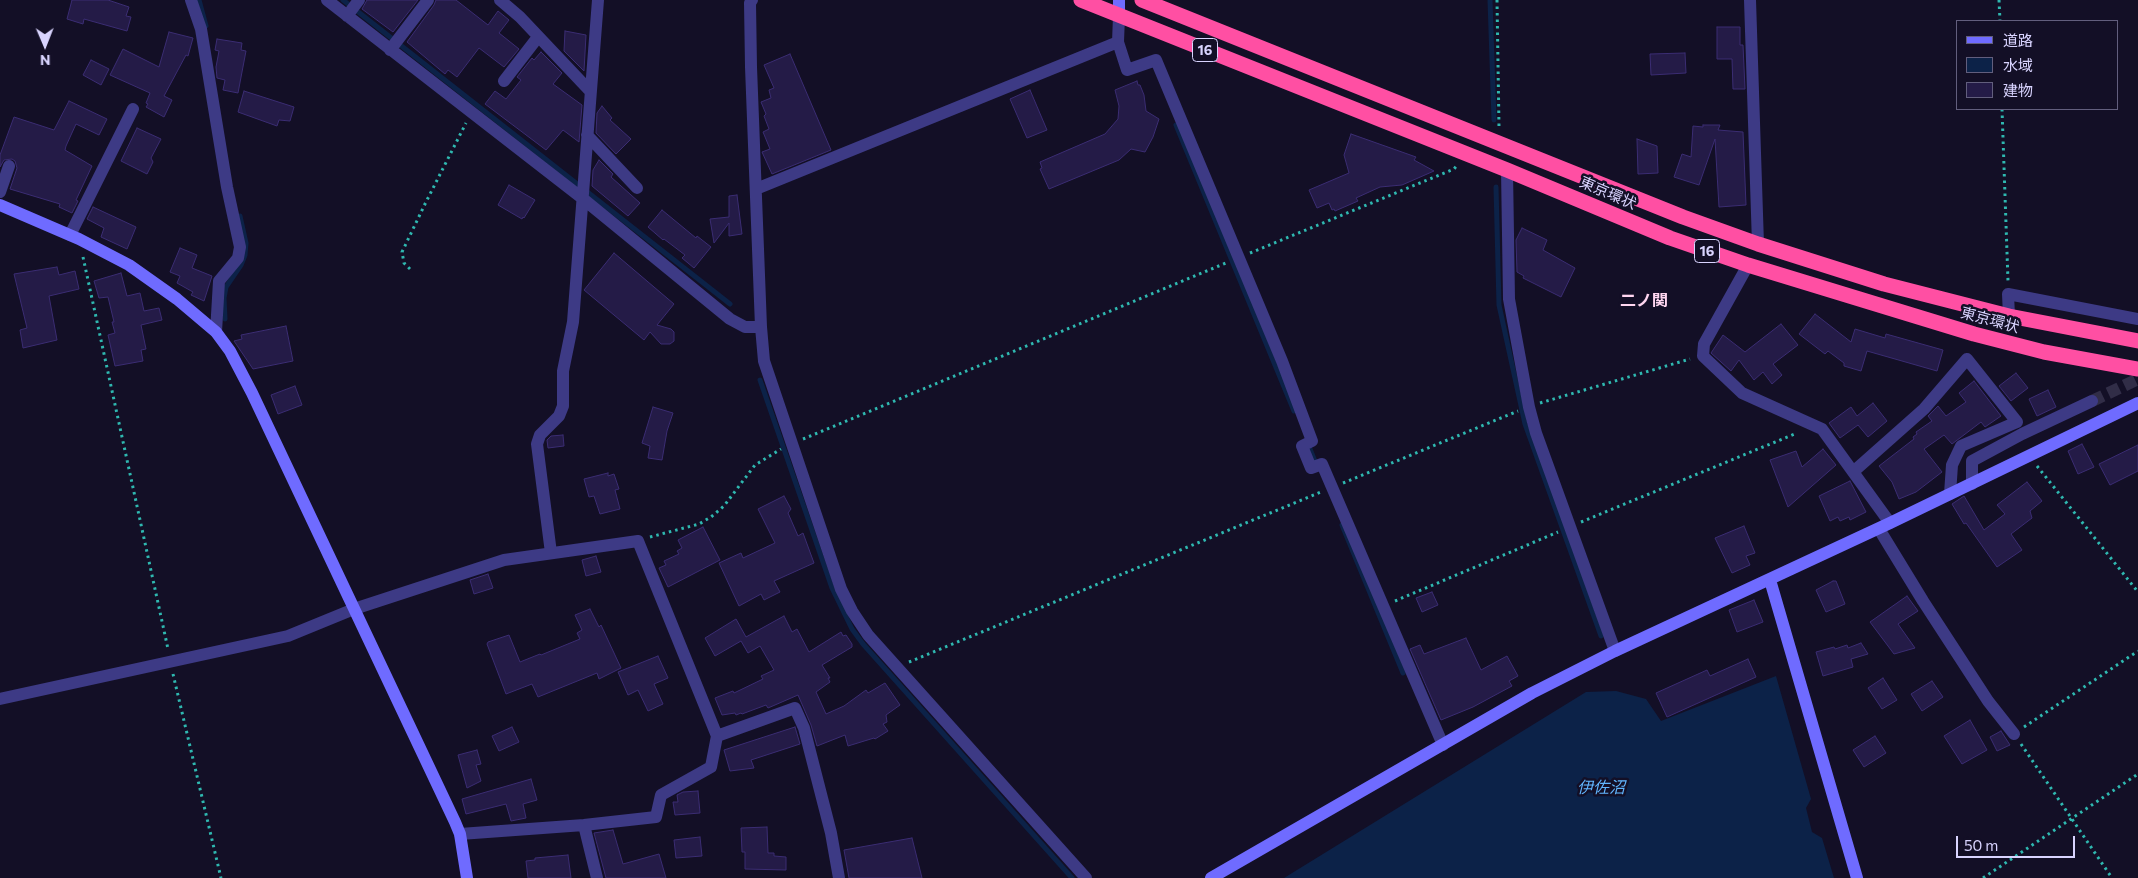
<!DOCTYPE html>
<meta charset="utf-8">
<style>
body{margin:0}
#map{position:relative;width:2138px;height:878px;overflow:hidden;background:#130f26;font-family:Commissioner,"Noto Sans JP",sans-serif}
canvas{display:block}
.legend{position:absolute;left:1956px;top:20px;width:162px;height:90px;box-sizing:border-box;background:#130f26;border:1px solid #625e7d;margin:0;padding:6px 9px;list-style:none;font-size:15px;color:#d9d4ff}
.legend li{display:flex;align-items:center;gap:10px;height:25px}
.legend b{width:25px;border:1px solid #625e7d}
.north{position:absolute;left:20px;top:20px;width:50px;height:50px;-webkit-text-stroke:4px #130f26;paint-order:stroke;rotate:179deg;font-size:14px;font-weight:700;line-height:20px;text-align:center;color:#d9d4ff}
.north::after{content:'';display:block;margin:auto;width:18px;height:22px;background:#d9d4ff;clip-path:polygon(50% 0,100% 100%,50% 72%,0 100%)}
.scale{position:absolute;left:1956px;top:836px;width:119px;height:22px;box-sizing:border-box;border:2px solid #d9d4ff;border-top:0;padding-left:6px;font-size:15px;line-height:18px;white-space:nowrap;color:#d9d4ff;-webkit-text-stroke:4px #130f26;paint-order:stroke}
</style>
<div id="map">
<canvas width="2138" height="878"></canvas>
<ul class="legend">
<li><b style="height:6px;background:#6f6bff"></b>道路</li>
<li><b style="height:14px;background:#0c2248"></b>水域</li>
<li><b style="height:14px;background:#241b47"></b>建物</li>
</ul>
<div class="north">N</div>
<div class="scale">50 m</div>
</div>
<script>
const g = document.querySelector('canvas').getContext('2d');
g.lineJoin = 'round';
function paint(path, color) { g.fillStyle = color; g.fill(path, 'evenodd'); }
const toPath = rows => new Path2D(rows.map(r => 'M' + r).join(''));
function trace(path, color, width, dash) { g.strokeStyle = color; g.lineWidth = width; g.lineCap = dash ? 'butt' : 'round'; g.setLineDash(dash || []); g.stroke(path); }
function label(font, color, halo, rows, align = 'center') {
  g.font = font + ' Commissioner,"Noto Sans JP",sans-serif'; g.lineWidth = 5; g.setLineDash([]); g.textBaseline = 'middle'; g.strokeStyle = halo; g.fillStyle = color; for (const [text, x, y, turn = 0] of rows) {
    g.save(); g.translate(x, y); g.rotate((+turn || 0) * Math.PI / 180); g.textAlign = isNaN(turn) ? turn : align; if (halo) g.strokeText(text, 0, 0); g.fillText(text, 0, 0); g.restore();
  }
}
paint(toPath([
 [1776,676,1811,799,1806,808,1812,832,1822,838,1834,878,1284,878,1586,692,1616,691,1646,699,1661,721]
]), '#0c2248');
trace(toPath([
 [199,0,206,26],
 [343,0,730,304],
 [1490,0,1494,120],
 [1176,125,1294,411],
 [1496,187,1499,305,1525,424,1601,636],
 [225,319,224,298,226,287,241,265,245,255,246,243,240,216],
 [760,380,832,588,852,629,863,644,1072,878],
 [1308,444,1316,464],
 [1342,525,1403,673]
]), '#0c2248', 5);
const building = toPath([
 [72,0,108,0,129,7,126,16,131,17,127,31,84,19,83,24,67,19,72,0],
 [367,0,418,0,393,32,362,9,367,0],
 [436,0,456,0,488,25,498,11,509,20,499,33,519,49,504,67,479,48,457,77,448,70,445,74,407,42,434,5,436,0],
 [1717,27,1740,27,1740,45,1743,45,1745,89,1733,89,1732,59,1717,59,1717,27],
 [565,31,586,35,584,71,564,51,565,31],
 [169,32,193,38,188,56,186,55,164,96,172,100,164,117,146,107,148,104,146,103,150,93,110,75,123,49,159,67,169,32],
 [217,39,242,43,241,50,246,51,238,93,223,90,225,80,217,78,216,67,219,51,215,50,217,39],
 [541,52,562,73,553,84,582,105,579,142,563,130,546,150,485,104,495,91,506,99,521,80,517,77,532,58,534,60,541,52],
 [1685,53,1686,73,1651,75,1650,54,1685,53],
 [790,54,831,150,772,174,762,152,770,149,763,132,769,129,764,116,766,114,761,102,771,98,769,90,774,88,764,65,790,54],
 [91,60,109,69,101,85,83,75,91,60],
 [1137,81,1138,85,1140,85,1144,95,1146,111,1159,119,1153,137,1145,152,1131,149,1119,160,1049,189,1040,169,1042,168,1040,162,1105,134,1118,119,1119,106,1115,90,1137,81],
 [1030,90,1047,130,1027,138,1010,99,1030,90],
 [244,91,294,107,290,121,279,120,277,126,238,112,244,91],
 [69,101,107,119,99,135,76,124,66,146,65,150,92,166,76,200,78,201,72,213,59,207,60,204,10,189,17,168,15,161,12,159,4,160,0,167,0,155,14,117,54,130,69,101],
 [602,106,612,118,610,120,631,139,616,154,596,133,597,113,602,106],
 [1703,125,1720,125,1718,130,1743,132,1746,205,1719,207,1715,139,1699,185,1674,177,1682,154,1691,157,1693,126,1703,127,1703,125],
 [137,128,161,139,151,158,153,162,147,174,121,161,137,128],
 [1351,134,1416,157,1414,160,1434,171,1402,185,1380,187,1356,198,1358,201,1335,211,1334,209,1332,210,1329,203,1317,208,1309,190,1349,173,1344,155,1351,134],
 [1637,139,1657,146,1658,173,1638,174,1637,139],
 [599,160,613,174,611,177,640,203,628,216,592,186,593,170,599,160],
 [509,185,535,200,524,218,523,217,522,219,498,205,509,185],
 [737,195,742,234,729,236,729,223,714,243,710,219,729,217,729,196,737,195],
 [93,207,136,227,127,249,101,237,104,228,87,219,93,207],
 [662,210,696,238,697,236,711,247,694,268,682,258,685,255,664,239,663,240,648,227,662,210],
 [1522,228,1547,240,1543,250,1575,268,1561,297,1523,278,1524,276,1517,272,1516,240,1522,228],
 [180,248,197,255,192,268,212,276,204,301,191,295,193,292,177,283,180,276,170,272,180,248],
 [614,253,674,304,657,325,671,329,674,332,674,341,670,344,661,344,650,332,644,340,584,290,614,253],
 [57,267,59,275,75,271,79,289,49,296,57,340,23,348,20,330,27,328,14,274,57,267],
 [121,273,127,296,140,293,144,311,159,308,162,320,141,325,146,349,141,350,143,361,115,366,108,335,115,333,112,322,114,322,108,297,99,298,94,281,121,273],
 [1815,314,1851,342,1855,329,1885,338,1886,334,1943,350,1937,371,1867,351,1861,371,1844,366,1844,363,1828,351,1825,354,1799,334,1815,314],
 [1781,324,1798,345,1773,364,1782,375,1772,384,1763,372,1754,380,1739,360,1731,371,1711,353,1723,335,1745,352,1781,324],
 [286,326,293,361,253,369,234,341,242,339,241,335,286,326],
 [2016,373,2028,388,2011,401,1999,386,2016,373],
 [1974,381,2001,416,1985,427,1981,422,1952,444,1944,435,1924,449,1942,472,1916,492,1899,499,1892,482,1879,466,1914,439,1913,437,1917,434,1916,432,1932,421,1928,416,1938,406,1946,416,1966,402,1959,393,1974,381],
 [295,386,302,405,278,414,271,395,295,386],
 [2048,390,2056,407,2037,416,2029,399,2048,390],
 [1873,403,1887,421,1868,437,1858,425,1840,438,1829,423,1851,407,1857,416,1873,403],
 [653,407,673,413,667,431,662,460,648,458,650,446,642,443,653,407],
 [563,435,564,446,548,448,547,440,551,436,563,435],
 [2082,444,2094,467,2078,474,2068,451,2082,444],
 [2138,445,2138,471,2110,485,2099,464,2138,445],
 [1823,449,1836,465,1788,507,1770,460,1796,451,1802,467,1823,449],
 [608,473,608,476,614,474,619,489,615,490,620,509,600,514,594,496,589,497,584,479,608,473],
 [1850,481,1866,512,1850,520,1849,517,1840,521,1838,517,1830,521,1819,496,1850,481],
 [2027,482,2042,501,2030,511,2032,518,2011,534,2022,550,1997,567,1966,523,1964,524,1952,504,1964,496,1984,530,2005,514,1997,505,2027,482],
 [784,496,791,509,788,513,798,536,803,533,814,563,774,581,780,592,764,600,761,594,739,606,719,563,741,553,743,558,775,543,758,509,784,496],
 [1744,526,1755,553,1746,556,1750,565,1732,573,1715,538,1744,526],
 [703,527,720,560,668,587,659,568,666,565,664,561,679,554,677,551,682,548,678,540,703,527],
 [596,556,601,572,586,576,582,560,596,556],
 [488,574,493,588,474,594,470,580,488,574],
 [1833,581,1836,581,1845,604,1826,612,1816,590,1833,581],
 [1432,592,1438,605,1422,612,1416,598,1432,592],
 [1907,596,1918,611,1898,624,1915,648,1894,654,1870,622,1907,596],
 [1754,600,1763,622,1737,632,1729,610,1754,600],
 [590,609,599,627,601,625,621,668,599,679,597,673,538,697,532,684,506,694,487,644,488,642,509,635,520,662,540,654,541,655,580,639,577,633,582,630,575,615,590,609],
 [784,616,792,632,797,629,809,652,841,632,843,636,846,635,852,644,852,647,822,665,830,678,828,678,830,682,816,692,826,714,844,706,866,690,868,693,885,683,900,705,886,715,887,722,883,724,888,731,875,739,874,738,848,746,845,735,817,746,811,725,798,695,768,708,766,705,742,714,741,713,736,715,735,713,722,715,715,698,733,691,734,693,763,679,761,676,774,670,760,646,748,653,741,641,715,656,705,638,736,619,746,637,784,616],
 [1466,638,1481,670,1507,656,1518,676,1509,681,1512,686,1473,707,1441,720,1410,649,1420,645,1424,654,1466,638],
 [1861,643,1868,654,1851,659,1853,667,1823,676,1816,652,1834,647,1835,649,1847,645,1848,648,1861,643],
 [658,656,668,678,654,684,663,704,648,711,638,690,628,695,618,672,658,656],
 [1748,659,1756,677,1667,717,1656,693,1707,670,1710,676,1748,659],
 [1883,678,1897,700,1882,709,1868,688,1883,678],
 [1932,681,1943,697,1922,711,1911,694,1932,681],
 [1970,720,1987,750,1962,764,1944,736,1970,720],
 [512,727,519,742,499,751,492,736,512,727],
 [795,727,800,744,751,760,754,768,730,771,724,750,795,727],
 [2001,731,2010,745,1997,751,1990,737,2001,731],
 [1875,736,1886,753,1864,767,1853,750,1875,736],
 [477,750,481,764,476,765,481,781,467,788,458,755,477,750],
 [531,779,537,800,523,804,526,818,511,821,506,804,466,814,462,799,531,779],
 [698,791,700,813,675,815,673,802,678,802,677,795,683,792,698,791],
 [767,827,768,853,774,853,774,856,786,857,786,870,745,869,745,852,742,852,741,828,767,827],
 [613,830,623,864,659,854,666,878,606,878,594,833,613,830],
 [700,837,702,856,676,858,674,840,700,837],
 [912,838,922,878,849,878,844,850,912,838],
 [568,855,571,878,528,878,526,861,535,860,535,858,568,855]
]);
paint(building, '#241b47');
trace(building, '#3b2d73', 1);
trace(toPath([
 [2092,401,2138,379]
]), '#312d47', 12, [12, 6]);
trace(toPath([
 [1497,0,1499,127],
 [1999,0,2000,21],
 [2002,109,2008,281],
 [1250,253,1454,169,1458,164],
 [83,257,168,649],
 [410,269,404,263,402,252,425,204,466,123],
 [1540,403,1690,359],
 [803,439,1226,263],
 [2037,466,2138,592],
 [1343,483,1518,411],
 [1581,522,1797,433],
 [650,537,699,524,711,517,724,506,755,465,781,449],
 [1395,601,1558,532],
 [909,662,1321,492],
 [173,674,221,878],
 [2024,727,2138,651],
 [2021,744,2112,878],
 [1983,878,2138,774]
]), '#2fb8b0', 3, [2.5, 4]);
trace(toPath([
 [191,0,201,29,227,187,240,247,238,258,219,281,216,332],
 [327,0,582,198,730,319,745,327,761,327],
 [500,0,520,17,590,91],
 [752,0,750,3,751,67,761,327,764,361,841,589,852,611,868,635,1086,878],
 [1750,0,1758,244],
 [347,16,359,0],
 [1119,16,1118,42,1127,70,1156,60,1282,361,1312,441,1302,446,1311,468,1322,464,1443,745],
 [390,50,428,0],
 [504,81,538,37],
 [587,135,637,188],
 [1507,170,1509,299,1529,407,1536,433,1615,651],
 [756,189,1118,42],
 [0,192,9,166],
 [70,235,133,109],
 [1748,265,1704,344,1703,356,1742,393,1822,429,1890,523],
 [2009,316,2008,294,2138,319],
 [1853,472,1924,409,1967,359,2017,422,1961,446,1952,465,1950,494],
 [1972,484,1972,461,2022,434,2092,401],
 [1879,529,1923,601,1988,701,2014,734],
 [551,553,537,444,540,435,559,416,563,406,563,371,573,322,598,0],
 [0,699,288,636,354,609,504,560,638,541,717,736,711,767,661,795,656,817,584,825,460,834],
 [717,736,795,708,804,728,831,833,839,878],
 [584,825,597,878]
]), '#3d3a85', 12);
trace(toPath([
 [1119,16,1119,0],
 [0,205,79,239,129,265,177,299,216,332,230,351,252,393,455,822,460,834,467,878],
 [1770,580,1857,878],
 [1211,878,1532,693,1615,651,1890,523,2138,403]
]), '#6f6bff', 12);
trace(toPath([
 [1081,0,1507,170,1670,238,1748,265,1974,334,2044,352,2138,369],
 [1142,0,1683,217,1758,244,1884,284,2009,316,2138,341]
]), '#ff4fa3', 15);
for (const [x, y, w] of [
 [1205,50,25],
 [1707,251,25]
]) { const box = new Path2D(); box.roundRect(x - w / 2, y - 11.5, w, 23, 4); g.fillStyle = '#130f26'; g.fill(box); trace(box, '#d9d4ff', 1); }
label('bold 14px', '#d9d4ff', null, [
 ["16",1205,50],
 ["16",1707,251]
]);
label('15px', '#d9d4ff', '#130f26', [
 ["東京環状",1608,193,23],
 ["東京環状",1990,320,15]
]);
label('bold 16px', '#ffd6f0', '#130f26', [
 ["二ノ関",1644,301]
]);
label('italic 16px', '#62b6ff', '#130f26', [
 ["伊佐沼",1601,788]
]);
</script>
